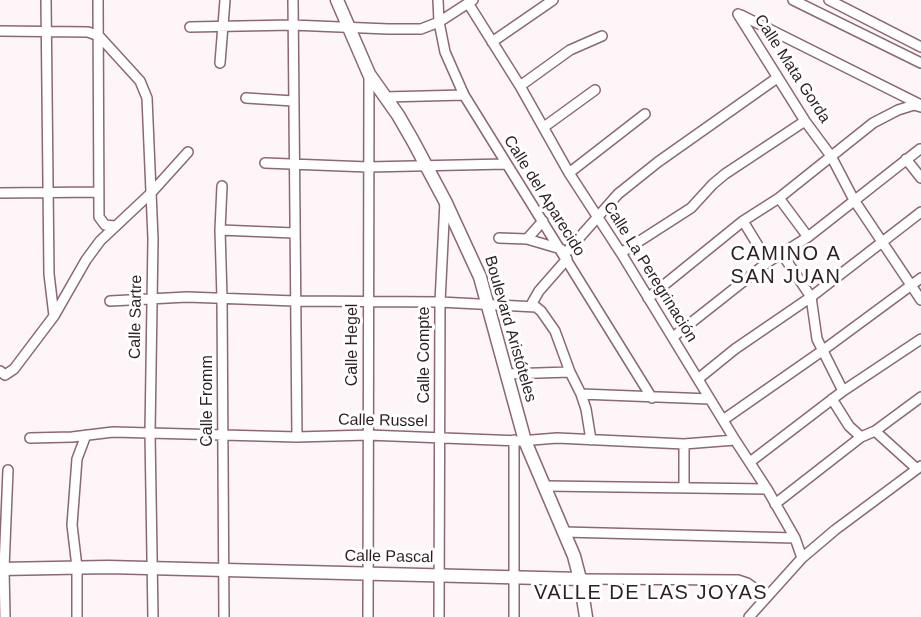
<!DOCTYPE html>
<meta charset="utf-8">
<style>
body{margin:0}
canvas{display:block;background:#fdf5f7}
</style>
<canvas width="921" height="617"></canvas>
<script>
const g = document.querySelector('canvas').getContext('2d');
g.lineJoin = 'round';
const toPath = rows => new Path2D(rows.map(r => 'M' + r).join(''));
function trace(path, color, width, dash) { g.strokeStyle = color; g.lineWidth = width; g.lineCap = dash ? 'butt' : 'round'; g.setLineDash(dash || []); g.stroke(path); }
function label(font, color, halo, rows, align = 'center') {
  g.font = font + ' Helvetica,sans-serif'; g.lineWidth = 6; g.setLineDash([]); g.textBaseline = 'middle'; g.strokeStyle = halo; g.fillStyle = color; for (const [text, x, y, turn = 0] of rows) {
    g.save(); g.translate(x, y); g.rotate((+turn || 0) * Math.PI / 180); g.textAlign = isNaN(turn) ? turn : align; if (halo) g.strokeText(text, 0, 0); g.fillText(text, 0, 0); g.restore();
  }
}
const street = toPath([
 [46,0,49,274,54,316],
 [98,0,99,217,105,225,115,226],
 [293,0,297,437],
 [438,0,439,22,445,52,464,95,652,398],
 [793,0,921,63],
 [829,0,921,47],
 [468,3,520,86,569,173,621,253,735,440,767,489,795,538,802,558],
 [738,14,805,121,831,156,854,200,921,300],
 [741,15,919,104],
 [190,27,292,25,388,29,421,29,439,22,473,0],
 [0,31,88,32,99,36,140,81,147,98,153,239,150,433,153,617],
 [492,42,553,0],
 [220,63,225,0],
 [520,86,570,50,602,36],
 [385,97,464,95],
 [246,98,293,101],
 [544,127,595,90],
 [906,159,921,178],
 [265,163,368,167,506,164],
 [569,173,645,114],
 [222,186,220,230,222,298,224,617],
 [0,193,99,192],
 [779,198,808,237],
 [743,221,768,262],
 [220,230,294,233],
 [499,238,527,239,561,249],
 [527,239,543,221],
 [621,253,691,208,713,184,725,174,805,121],
 [782,254,811,297,817,339,843,391],
 [564,255,618,194,658,162,777,78],
 [648,298,743,221,779,198,873,123,898,110,914,105,921,107],
 [110,301,187,297,295,301,440,302,536,307,541,311,555,331,570,372,581,394,586,409,591,440],
 [531,305,539,291,567,259],
 [673,337,768,262,808,237,920,149],
 [0,371,5,375,14,369,54,316,86,260,100,241,151,193,188,152],
 [506,374,570,372],
 [698,379,735,349,811,297,921,212],
 [581,394,710,399],
 [832,399,849,426,861,437],
 [723,420,822,351,921,278],
 [875,431,917,469],
 [30,438,72,437,113,432,297,437,368,435,520,441,557,438,684,444,735,440],
 [514,440,514,617],
 [750,462,843,391,921,339],
 [545,486,767,489],
 [684,487,684,444],
 [775,504,861,437,875,431,921,397],
 [564,532,795,538],
 [580,579,738,580,747,583,767,597],
 [5,617,4,568,8,470],
 [77,617,77,567,72,525,77,459,86,435],
 [368,617,369,74],
 [439,617,440,302,445,201],
 [749,617,802,558,835,530,921,466]
]);
const secondary = toPath([
 [337,0,369,74,398,115,413,141,445,201,480,277,525,441,574,556,580,579,586,617],
 [0,569,108,567,580,579]
]);
trace(street, '#8c6871', 12);
trace(secondary, '#8c6871', 15);
trace(street, '#fff', 9);
trace(secondary, '#fff', 12);
label('16px', '#2e1f23', '#fff', [
 ["Calle Mata Gorda",792,69,57],
 ["Calle del Aparecido",544,196,58],
 ["Calle La Peregrinación",650,272,58],
 ["Calle Sartre",136,317,-89],
 ["Boulevard Aristóteles",510,329,74],
 ["Calle Hegel",353,345,-90],
 ["Calle Compte",425,355,-90],
 ["Calle Fromm",208,401,-90],
 ["Calle Russel",383,421,1],
 ["Calle Pascal",389,557,1]
]);
g.letterSpacing = '1.5px';
label('20px', '#2e1f23', '#fff', [
 ["CAMINO A",786,254],
 ["SAN JUAN",786,277],
 ["VALLE DE LAS JOYAS",651,593]
]);
g.letterSpacing = '0px';
</script>
